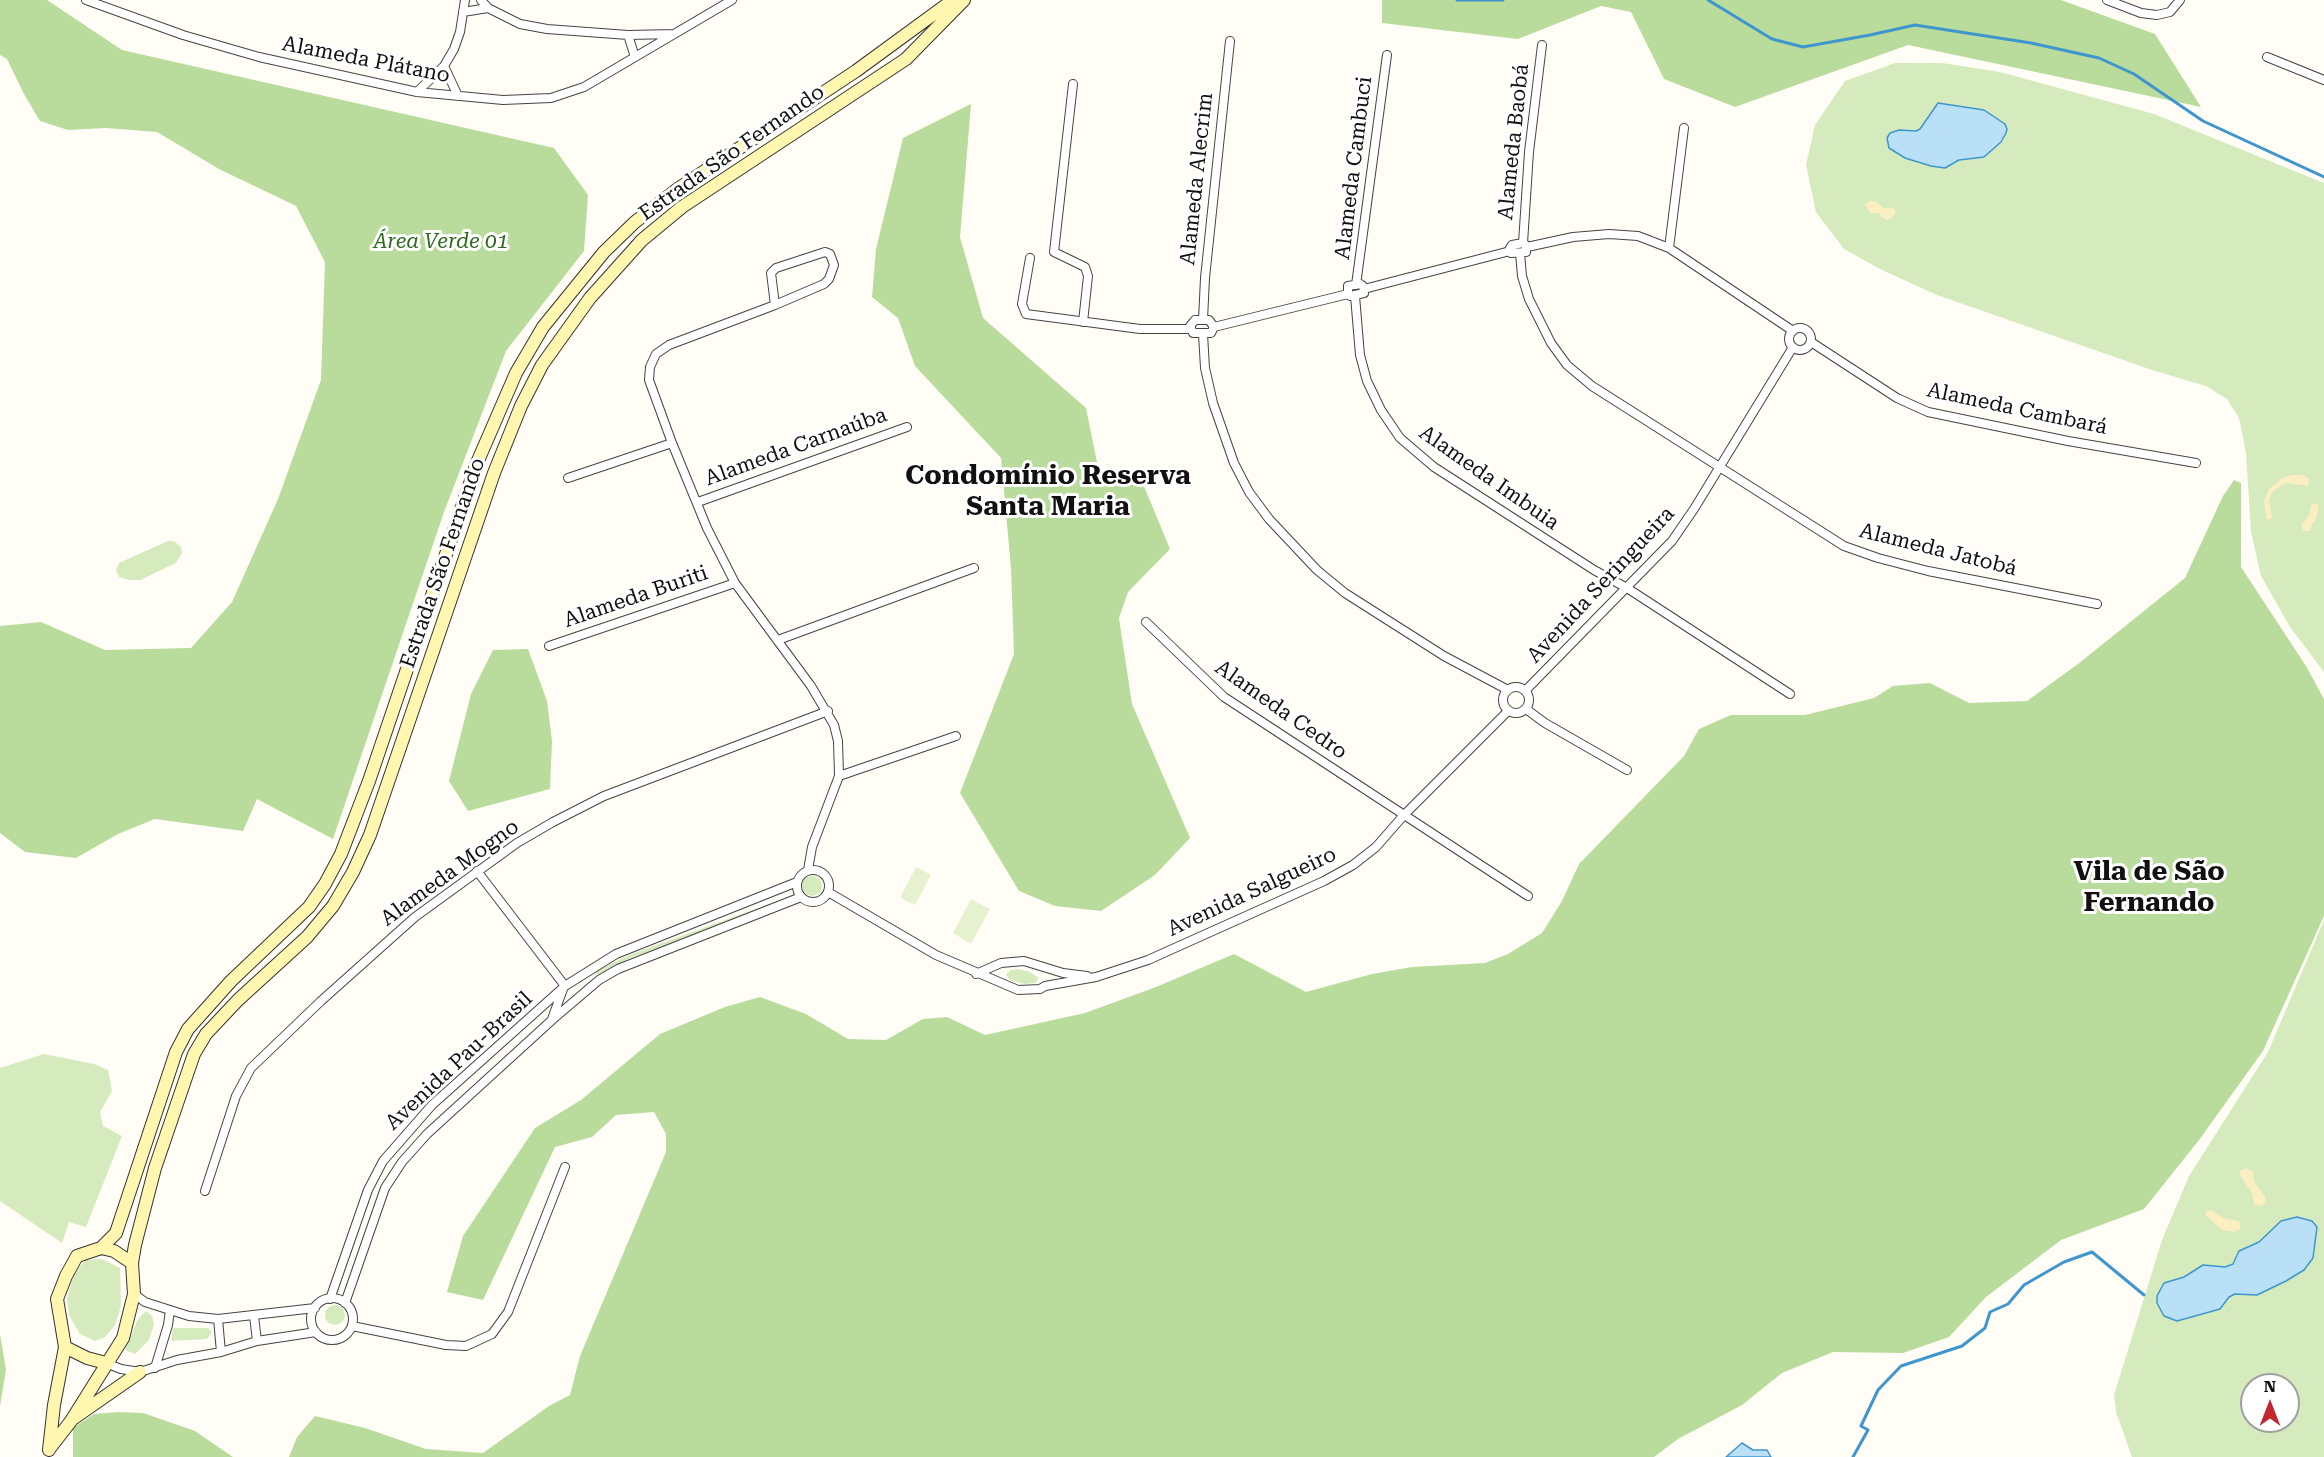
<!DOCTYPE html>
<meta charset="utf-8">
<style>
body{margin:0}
#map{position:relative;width:2324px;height:1457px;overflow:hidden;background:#fffdf5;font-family:"Roboto Serif",serif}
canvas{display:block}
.north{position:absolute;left:2240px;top:1373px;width:60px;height:60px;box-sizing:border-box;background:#fff;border:2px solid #a0a0a0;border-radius:50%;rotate:0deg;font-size:16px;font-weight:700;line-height:24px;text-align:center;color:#111}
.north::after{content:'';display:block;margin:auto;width:21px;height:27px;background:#c4262e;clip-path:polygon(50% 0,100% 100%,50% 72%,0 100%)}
</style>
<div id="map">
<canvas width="2324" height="1457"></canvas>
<div class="north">N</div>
</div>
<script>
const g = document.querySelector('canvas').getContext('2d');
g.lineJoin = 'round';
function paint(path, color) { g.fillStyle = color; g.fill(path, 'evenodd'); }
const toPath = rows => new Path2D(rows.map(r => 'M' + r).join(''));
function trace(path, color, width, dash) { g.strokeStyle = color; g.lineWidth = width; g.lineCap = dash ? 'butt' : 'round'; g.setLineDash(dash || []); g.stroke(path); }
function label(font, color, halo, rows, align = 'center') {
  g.font = font + ' "Roboto Serif",serif'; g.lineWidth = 6; g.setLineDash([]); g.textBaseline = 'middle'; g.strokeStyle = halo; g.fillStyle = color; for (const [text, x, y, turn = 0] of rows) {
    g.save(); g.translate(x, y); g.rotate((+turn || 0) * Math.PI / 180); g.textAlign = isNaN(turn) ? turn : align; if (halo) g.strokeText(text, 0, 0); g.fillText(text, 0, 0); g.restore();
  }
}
paint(toPath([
 [1895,63,1942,63,2000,72,2154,114,2324,183,2324,672,2290,627,2261,576,2251,532,2246,453,2239,418,2227,399,2206,386,2152,370,1937,295,1882,270,1844,249,1816,212,1806,165,1815,125,1845,81],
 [168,541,174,541,181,547,182,553,176,563,140,580,129,580,119,577,116,570,119,563],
 '802 886a10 10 0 1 1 20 0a10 10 0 1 1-20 0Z',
 [772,903,774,908,630,958,597,975,595,972,629,955],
 [2324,920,2324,1457,2132,1457,2116,1412,2114,1395,2162,1240,2189,1176,2268,1052],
 [2252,1385,2288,1385,2288,1421,2252,1421],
 [1018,969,1030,972,1039,978,1035,983,1024,984,1010,980,1006,975,1010,970],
 [44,1054,94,1064,108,1070,112,1091,100,1112,103,1126,122,1136,86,1227,69,1222,62,1243,0,1201,0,1068],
 [102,1259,120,1268,121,1306,115,1325,105,1337,95,1341,80,1334,69,1315,67,1298,74,1275,85,1260],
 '325 1315a10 10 0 1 1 20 0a10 10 0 1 1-20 0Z',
 [146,1311,152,1316,154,1325,149,1340,135,1354,125,1350,138,1319],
 [173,1328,208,1328,212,1332,207,1339,171,1341]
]), '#d5ebbd');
paint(toPath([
 [0,0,47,0,122,50,554,148,588,195,584,251,506,351,444,512,333,839,257,799,243,831,155,819,118,834,76,858,25,852,0,833,0,626,41,622,105,650,191,648,232,602,278,499,321,380,325,262,296,206,219,169,157,132,106,128,68,130,40,121,24,94,7,59,0,55],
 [1382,0,2061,0,2155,34,2201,107,1908,45,1735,107,1664,79,1631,12,1601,6,1518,39,1382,23],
 [971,104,960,237,983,318,1086,408,1100,477,1141,479,1170,549,1128,592,1119,618,1132,704,1190,838,1155,875,1101,911,1055,906,1019,891,960,793,1014,654,1011,568,1001,458,915,366,898,318,872,297,876,249,903,138],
 [2234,480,2241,483,2241,567,2306,666,2324,699,2324,916,2263,1051,2199,1140,2144,1209,2061,1240,1986,1297,1949,1337,1903,1353,1833,1352,1782,1373,1742,1405,1678,1439,1654,1457,289,1457,297,1437,315,1416,365,1428,426,1449,483,1453,549,1406,570,1395,580,1356,666,1152,666,1134,654,1112,616,1115,592,1137,555,1147,483,1300,447,1292,463,1236,535,1128,581,1100,660,1034,725,1007,760,997,806,1014,848,1039,886,1040,923,1019,947,1017,985,1035,1085,1013,1156,987,1234,954,1306,992,1372,974,1412,967,1485,963,1508,954,1542,933,1562,901,1579,864,1684,756,1699,729,1731,715,1805,715,1874,698,1893,686,1930,683,1969,703,2027,701,2078,664,2185,578,2223,496],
 [528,649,547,701,552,741,550,789,468,811,449,781,471,694,493,650],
 [0,1334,6,1370,0,1406],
 [119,1412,143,1413,195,1431,233,1457,73,1457,73,1428,94,1414]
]), '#b9dc9c');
paint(toPath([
 [1869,201,1876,201,1883,208,1894,208,1896,214,1888,220,1883,218,1878,213,1870,213,1865,204],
 [2303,475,2309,479,2308,486,2286,483,2273,491,2269,500,2272,518,2267,521,2264,501,2269,489,2281,479,2292,475],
 [2312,503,2319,505,2316,520,2312,524,2310,531,2303,531,2301,525,2309,515],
 [2245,1168,2253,1171,2254,1181,2265,1197,2265,1203,2261,1206,2254,1205,2252,1193,2240,1175,2240,1171],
 [2211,1210,2223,1218,2239,1221,2241,1228,2234,1232,2222,1230,2205,1215,2206,1211]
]), '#fbeec1');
paint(toPath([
 [916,867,931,875,915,905,900,898],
 [971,899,990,909,971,944,953,933]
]), '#e6f2cf');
const water = toPath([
 [1938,103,1984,110,2005,124,2007,129,2006,133,2001,142,1984,157,1959,160,1945,168,1931,166,1905,158,1889,148,1887,138,1890,133,1899,130,1916,131,1920,129,1938,103],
 [2297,1217,2312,1221,2317,1227,2313,1258,2304,1270,2286,1281,2257,1295,2235,1294,2229,1297,2220,1309,2213,1311,2177,1321,2164,1316,2157,1303,2157,1296,2164,1283,2184,1277,2203,1265,2225,1267,2233,1264,2239,1251,2259,1242,2281,1221,2297,1217],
 [1742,1443,1753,1450,1767,1450,1771,1457,1726,1457,1742,1443]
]);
paint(water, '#b9e0f7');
trace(water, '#3f96cf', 1.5);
trace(toPath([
 [1457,0,1503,0],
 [1708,0,1772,39,1803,47,1870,35,1915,25,2031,43,2099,58,2134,74,2203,121,2324,177],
 [1853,1457,1868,1430,1861,1426,1878,1390,1901,1366,1962,1346,1985,1328,1990,1312,2008,1304,2024,1285,2064,1262,2092,1252,2144,1295]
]), '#3f96cf', 3);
const street = toPath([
 [86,0,183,35,259,57,417,92,503,100,551,98,584,87,732,0],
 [481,0,488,8,520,24,547,29,628,35,674,34],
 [2107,0,2141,13,2157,15,2170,12,2180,0],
 [463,12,488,8],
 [628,35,635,57],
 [2267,57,2324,80],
 [444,66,458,96],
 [1073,84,1054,252,1085,267,1088,276,1083,322],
 [417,92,444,66,454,49,460,32,465,0],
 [1523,243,1529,152,1542,45],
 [1523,243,1526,245,1526,252,1511,253,1510,248,1512,245,1523,243],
 [1527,247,1573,237,1609,234,1638,236,1669,248,1793,331],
 [1669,248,1684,128],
 [825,252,830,254,834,265,829,279,824,284,775,305,771,273,776,268,825,252],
 [1520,253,1522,276,1529,299,1551,343,1567,365,1592,386,1844,546,1878,558,1928,571,2097,604],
 [1030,258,1022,304,1026,314,1140,329,1190,329],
 [1360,284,1363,286,1364,293,1350,296,1348,294,1348,286,1360,284],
 [1356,285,1387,55],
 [1364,289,1510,251],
 [1355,296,1360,355,1367,381,1381,410,1400,438,1434,467,1594,570,1627,588,1790,694],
 [775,305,669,345,656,354,650,367,649,380,672,443,707,528,735,583,811,686,834,725,838,741,839,776,812,847,808,870],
 [1195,320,1209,320,1214,327,1211,333,1193,333,1190,326,1195,320],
 [1203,320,1205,278,1230,41],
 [1214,327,1348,294],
 '1789 339a11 11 0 1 1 22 0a11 11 0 1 1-22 0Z',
 [1203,334,1205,368,1213,403,1234,463,1249,492,1269,519,1317,570,1345,593,1444,656,1508,690],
 [1811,342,1897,398,1928,412,2068,441,2196,463],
 [568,478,672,443],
 [698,502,907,427],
 [1146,622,1224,697,1528,896],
 [778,640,974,568],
 [549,646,735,583],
 '1503 700a13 13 0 1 1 26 0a13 13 0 1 1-26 0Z',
 [1525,691,1672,541,1694,509,1793,347],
 [1526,709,1545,723,1627,770],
 [839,776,956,736],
 '797 886a16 16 0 1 1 32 0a16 16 0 1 1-32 0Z',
 [477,871,565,986],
 [828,892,936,955,1018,990,1040,989,1045,986,1096,977,1148,960,1324,881,1353,865,1376,847,1404,815,1508,711],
 [976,974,1001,963,1024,961,1063,973,1087,976],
 [552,1019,563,989],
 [205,1191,236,1096,251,1068,321,1001,415,917,517,843,553,822,604,796,828,711],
 [134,1294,145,1302,170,1310,189,1316,218,1319,315,1308],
 '311 1319a21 21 0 1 1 42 0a21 21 0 1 1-42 0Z',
 [330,1299,368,1190,383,1161,432,1105,565,986,616,954,797,882],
 [345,1303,385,1188,402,1162,427,1134,552,1020,599,980,618,969,801,897],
 [254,1316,257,1341],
 [218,1319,221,1352],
 [352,1326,446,1345,466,1346,492,1334,508,1312,565,1167],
 [106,1363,121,1369,140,1372,177,1360,221,1352,257,1341,316,1332],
 [155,1368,168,1325,170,1310]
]);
const secondary = toPath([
 [101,1248,114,1251,132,1263],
 [65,1347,87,1358,106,1363],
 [74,1418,140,1372],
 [50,1448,71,1421,123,1338,134,1294,132,1263,135,1245,155,1168,194,1054,206,1034,238,1000,307,937,333,906,353,872,370,835,494,473,521,406,542,365,590,298,642,240,682,207,906,59,964,0],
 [49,1450,54,1405,65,1347,57,1299,66,1276,77,1256,101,1248,116,1233,176,1052,188,1029,231,981,309,907,325,884,341,854,369,781,477,463,516,373,543,327,604,252,635,222,679,188,856,71,953,0]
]);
trace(street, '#444', 10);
trace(secondary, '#333', 14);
trace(street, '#fff', 8);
trace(secondary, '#fff6b0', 12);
label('21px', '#111', '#fff', [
 ["Alameda Plátano",366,60,11],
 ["Alameda Baobá",1514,142,-84],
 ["Estrada São Fernando",732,153,-35],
 ["Alameda Cambuci",1354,168,-83],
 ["Alameda Alecrim",1197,179,-84],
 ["Alameda Cambará",2017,409,12],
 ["Alameda Carnaúba",796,447,-20],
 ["Alameda Imbuia",1489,478,35],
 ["Alameda Jatobá",1938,550,14],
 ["Estrada São Fernando",443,563,-71],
 ["Avenida Seringueira",1601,585,-47],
 ["Alameda Buriti",636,597,-19],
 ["Alameda Cedro",1281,710,35],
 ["Alameda Mogno",450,873,-36],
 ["Avenida Salgueiro",1252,892,-25],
 ["Avenida Pau-Brasil",459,1061,-43]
]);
label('italic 21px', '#2f6b1f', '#fff', [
 ["Área Verde 01",441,242]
]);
label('bold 27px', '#111', '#fff', [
 ["Condomínio Reserva",1048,476],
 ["Santa Maria",1048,507],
 ["Vila de São",2149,872],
 ["Fernando",2149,903]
]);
</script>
